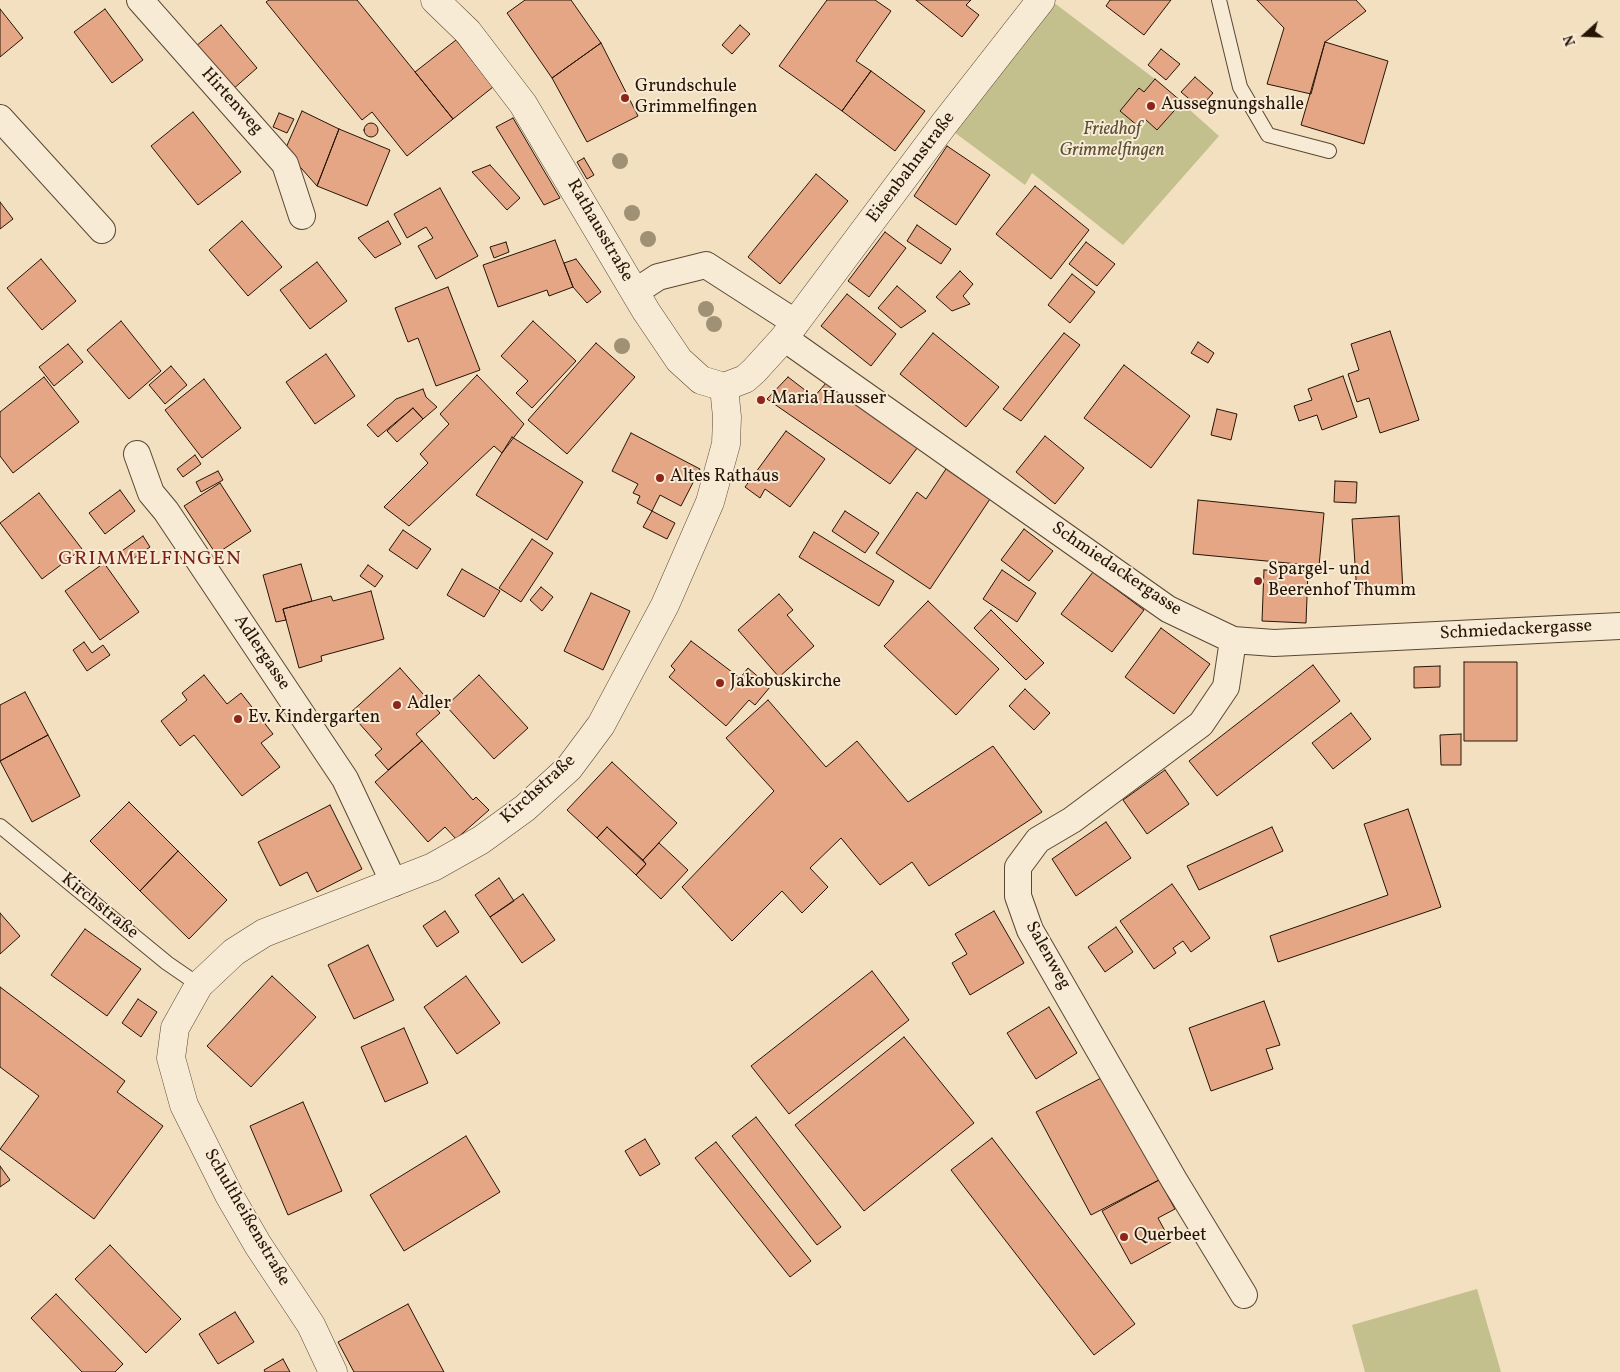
<!DOCTYPE html>
<meta charset="utf-8">
<style>
body{margin:0}
#map{position:relative;width:1620px;height:1372px;overflow:hidden;background:#f2e0c0;font-family:Vollkorn,serif}
canvas{display:block}
.north{position:absolute;left:1560px;top:10px;width:50px;height:50px;-webkit-text-stroke:4px #f7ebd6;paint-order:stroke;rotate:250deg;font-size:14px;font-weight:700;line-height:20px;text-align:center;color:#271405}
.north::after{content:'';display:block;margin:auto;width:18px;height:22px;background:#271405;clip-path:polygon(50% 0,100% 100%,50% 72%,0 100%)}
</style>
<div id="map">
<canvas width="1620" height="1372"></canvas>
<div class="north">N</div>
</div>
<script>
const g = document.querySelector('canvas').getContext('2d');
g.lineJoin = 'round';
function paint(path, color) { g.fillStyle = color; g.fill(path, 'evenodd'); }
const toPath = rows => new Path2D(rows.map(r => 'M' + r).join(''));
function trace(path, color, width, dash) { g.strokeStyle = color; g.lineWidth = width; g.lineCap = dash ? 'butt' : 'round'; g.setLineDash(dash || []); g.stroke(path); }
function label(font, color, halo, rows, align = 'center') {
  g.font = font + ' Vollkorn,serif'; g.lineWidth = 4; g.setLineDash([]); g.textBaseline = 'middle'; g.strokeStyle = halo; g.fillStyle = color; for (const [text, x, y, turn = 0] of rows) {
    g.save(); g.translate(x, y); g.rotate((+turn || 0) * Math.PI / 180); g.textAlign = isNaN(turn) ? turn : align; if (halo) g.strokeText(text, 0, 0); g.fillText(text, 0, 0); g.restore();
  }
}
paint(toPath([
 [1053,2,1155,79,1219,136,1123,245,1032,173,1025,185,950,129],
 [1477,1289,1501,1372,1365,1372,1352,1325]
]), '#c3c08d');
const building = toPath([
 [269,0,357,0,453,119,407,156,372,112,362,120,266,2,269,0],
 [525,0,571,0,601,43,552,78,507,13,525,0],
 [827,0,875,0,891,11,856,61,871,71,842,111,779,66,827,0],
 [916,0,971,0,966,5,979,15,962,37,916,0],
 [1110,0,1171,0,1144,35,1106,6,1110,0],
 [1257,0,1356,0,1366,11,1325,42,1311,94,1267,84,1284,28,1257,0],
 [0,9,23,38,0,57,0,9],
 [105,9,143,60,112,83,74,32,105,9],
 [221,25,257,68,232,90,195,47,221,25],
 [740,25,750,34,732,54,722,45,740,25],
 [456,40,493,87,453,119,415,72,456,40],
 [1325,42,1388,61,1364,144,1301,125,1325,42],
 [601,43,638,116,587,142,552,78,601,43],
 [1161,49,1180,64,1166,80,1148,65,1161,49],
 [871,71,925,111,895,151,842,111,871,71],
 [1195,77,1213,93,1200,108,1181,92,1195,77],
 [1155,79,1182,102,1157,130,1145,119,1138,126,1120,111,1139,88,1144,92,1155,79],
 [302,111,339,129,317,186,285,150,302,111],
 [193,112,241,172,198,205,151,146,193,112],
 [279,113,294,119,287,133,273,127,279,113],
 [513,118,560,198,544,205,496,127,513,118],
 '364 130a7 7 0 1 1 14 0a7 7 0 1 1-14 0Z',
 [339,129,390,150,367,206,317,186,339,129],
 [947,146,990,175,956,225,914,196,947,146],
 [584,158,594,175,587,179,577,162,584,158],
 [490,165,520,198,507,210,472,172,490,165],
 [816,174,848,201,780,284,748,257,816,174],
 [1035,186,1089,230,1051,279,996,234,1035,186],
 [440,188,478,256,436,279,418,246,433,238,426,227,407,238,394,214,440,188],
 [0,202,13,219,0,229,0,202],
 [242,221,282,267,248,296,209,250,242,221],
 [388,221,401,244,375,258,358,238,388,221],
 [917,225,951,249,941,264,907,241,917,225],
 [885,232,906,248,869,297,848,281,885,232],
 [555,240,573,287,549,296,547,290,498,307,483,265,555,240],
 [506,242,509,252,494,258,490,247,506,242],
 [1086,242,1115,264,1097,286,1069,264,1086,242],
 [41,259,76,301,42,330,7,288,41,259],
 [576,259,601,292,587,303,573,287,564,263,576,259],
 [317,262,347,301,310,329,280,290,317,262],
 [960,271,973,284,963,296,970,304,952,311,936,297,960,271],
 [1072,274,1095,292,1070,323,1048,305,1072,274],
 [897,286,926,311,901,328,878,308,897,286],
 [448,287,480,370,436,386,418,338,408,342,395,308,448,287],
 [847,294,896,334,871,366,821,326,847,294],
 [121,321,161,371,129,399,87,350,121,321],
 [533,321,576,361,532,408,516,393,528,381,501,356,533,321],
 [1390,331,1419,420,1380,433,1369,398,1357,402,1348,374,1359,370,1351,344,1390,331],
 [933,333,999,387,966,427,900,374,933,333],
 [1064,333,1080,345,1021,421,1003,409,1064,333],
 [1198,342,1214,353,1208,363,1191,353,1198,342],
 [596,343,635,377,567,454,528,420,596,343],
 [68,344,83,362,54,386,39,367,68,344],
 [326,354,355,396,315,424,286,382,326,354],
 [1124,365,1190,416,1151,468,1084,418,1124,365],
 [171,366,187,385,165,404,149,385,171,366],
 [477,375,524,424,502,453,494,446,409,526,384,507,428,463,420,454,449,424,440,414,477,375],
 [1343,376,1357,417,1322,430,1317,415,1299,421,1294,406,1312,400,1308,389,1343,376],
 [44,377,79,422,13,473,0,456,0,412,44,377],
 [788,377,814,397,826,383,918,447,890,484,767,399,788,377],
 [204,379,241,428,202,458,165,410,204,379],
 [423,389,426,397,437,407,423,419,413,408,378,437,367,425,396,399,423,389],
 [413,408,423,419,397,442,387,431,413,408],
 [1217,409,1237,414,1231,440,1211,435,1217,409],
 [786,431,825,459,790,507,765,489,760,498,745,487,786,431],
 [631,433,700,469,681,506,660,495,652,511,637,503,640,496,633,493,638,484,612,471,631,433],
 [1045,436,1084,468,1055,504,1016,472,1045,436],
 [512,437,583,482,547,540,476,495,512,437],
 [195,455,201,464,183,477,177,469,195,455],
 [946,469,990,499,930,589,876,553,917,492,926,499,946,469],
 [218,471,223,480,201,492,196,482,218,471],
 [1335,481,1357,482,1356,503,1334,502,1335,481],
 [220,483,251,531,216,554,184,506,220,483],
 [120,490,135,511,105,534,89,513,120,490],
 [39,493,82,549,42,579,0,523,39,493],
 [1198,500,1324,513,1319,566,1193,554,1198,500],
 [652,511,675,523,667,539,643,527,652,511],
 [845,511,879,533,865,553,832,531,845,511],
 [1399,516,1403,592,1357,594,1352,519,1399,516],
 [1024,529,1053,551,1029,581,1001,560,1024,529],
 [403,530,431,549,417,569,389,550,403,530],
 [814,532,894,581,879,606,799,557,814,532],
 [143,536,150,547,127,563,119,553,143,536],
 [532,539,553,553,521,602,499,588,532,539],
 [104,563,139,612,100,640,65,591,104,563],
 [301,564,312,601,283,609,286,620,276,622,263,575,301,564],
 [368,565,383,576,375,587,360,576,368,565],
 [462,569,500,591,484,617,447,595,462,569],
 [1002,570,1036,593,1017,622,983,599,1002,570],
 [1264,570,1308,571,1306,623,1262,621,1264,570],
 [1093,572,1144,610,1112,652,1061,614,1093,572],
 [541,587,553,597,542,611,530,600,541,587],
 [371,591,384,639,321,656,322,661,299,668,283,609,331,596,333,601,371,591],
 [591,593,630,611,603,670,564,651,591,593],
 [779,594,793,610,787,615,814,646,779,677,738,630,779,594],
 [928,601,999,669,956,715,884,646,928,601],
 [991,610,1044,663,1026,680,974,628,991,610],
 [1161,628,1210,664,1174,714,1125,677,1161,628],
 [691,641,740,678,748,668,770,687,755,705,749,700,726,726,669,677,675,670,671,666,691,641],
 [84,642,92,653,103,645,110,655,87,671,73,650,84,642],
 [1464,662,1517,662,1517,741,1464,741,1464,662],
 [1313,665,1340,701,1217,796,1189,761,1313,665],
 [1440,666,1440,687,1414,688,1414,667,1440,666],
 [400,668,440,713,416,734,422,741,388,770,375,755,382,749,350,713,400,668],
 [204,675,227,704,241,693,273,734,261,743,280,767,242,796,194,735,180,746,161,721,187,700,182,693,204,675],
 [479,675,528,728,494,759,446,706,479,675],
 [1025,689,1050,713,1034,730,1009,706,1025,689],
 [25,692,48,735,0,761,0,705,25,692],
 [768,700,826,767,857,741,908,802,993,746,1042,812,929,886,912,862,880,885,841,838,810,868,828,887,802,913,782,891,732,941,682,887,774,791,726,738,768,700],
 [1351,713,1371,739,1333,769,1312,743,1351,713],
 [1461,734,1461,765,1441,765,1440,735,1461,734],
 [48,735,80,796,32,822,0,761,48,735],
 [422,741,473,800,476,797,489,810,456,839,445,827,428,842,375,782,422,741],
 [612,762,677,823,643,860,607,827,597,838,567,810,612,762],
 [1165,770,1189,804,1147,834,1123,800,1165,770],
 [129,802,178,851,140,891,90,841,129,802],
 [330,805,362,869,317,892,307,872,280,886,258,842,330,805],
 [1408,809,1441,907,1278,962,1270,936,1388,895,1364,824,1408,809],
 [1106,822,1131,858,1076,896,1052,859,1106,822],
 [607,827,646,864,636,875,597,838,607,827],
 [1272,827,1283,851,1199,890,1187,866,1272,827],
 [659,843,688,870,661,899,636,875,646,864,643,860,659,843],
 [178,851,227,900,189,939,140,891,178,851],
 [499,878,514,901,490,917,475,895,499,878],
 [1172,884,1210,938,1191,952,1183,941,1173,948,1176,953,1154,969,1120,921,1172,884],
 [523,894,555,940,522,963,490,917,523,894],
 [445,911,459,932,437,947,423,926,445,911],
 [994,911,1024,963,970,995,952,963,967,954,955,934,994,911],
 [0,913,20,936,0,954,0,913],
 [1116,927,1133,952,1105,972,1088,947,1116,927],
 [85,929,141,969,107,1016,51,975,85,929],
 [368,945,394,1000,354,1019,328,965,368,945],
 [872,971,909,1020,789,1114,751,1066,872,971],
 [272,976,316,1017,251,1087,207,1046,272,976],
 [466,976,500,1023,457,1054,424,1007,466,976],
 [0,987,125,1081,117,1092,163,1126,94,1219,0,1149,39,1096,0,1067,0,987],
 [138,999,157,1012,141,1037,122,1023,138,999],
 [1264,1001,1280,1045,1266,1049,1273,1069,1211,1091,1189,1028,1264,1001],
 [1049,1007,1077,1053,1036,1079,1007,1033,1049,1007],
 [404,1028,428,1083,385,1102,361,1047,404,1028],
 [904,1037,974,1123,864,1211,795,1125,904,1037],
 [1105,1076,1159,1180,1091,1215,1036,1112,1105,1076],
 [303,1102,342,1191,288,1215,250,1126,303,1102],
 [756,1117,841,1227,817,1245,732,1136,756,1117],
 [466,1136,500,1192,404,1251,370,1195,466,1136],
 [992,1138,1135,1324,1094,1355,951,1170,992,1138],
 [645,1139,660,1164,640,1176,625,1151,645,1139],
 [716,1142,811,1261,790,1277,695,1158,716,1142],
 [0,1166,10,1180,0,1187,0,1166],
 [1159,1180,1175,1209,1158,1218,1171,1242,1131,1264,1102,1211,1159,1180],
 [110,1245,181,1319,146,1353,75,1279,110,1245],
 [56,1294,123,1364,115,1372,82,1372,31,1318,56,1294],
 [408,1304,444,1372,354,1372,338,1342,408,1304],
 [235,1312,254,1342,218,1364,199,1334,235,1312],
 [283,1359,290,1372,265,1372,264,1370,283,1359]
]);
paint(building, '#e5a686');
trace(building, '#271405', 1);
const service = toPath([
 [1219,0,1240,87,1268,135,1329,151],
 [0,826,167,963,199,985]
]);
const minor = toPath([
 [140,0,285,164,302,216],
 [0,118,102,230],
 [635,292,658,277,706,265,796,323],
 [784,338,1168,609,1233,640,1274,643,1620,626],
 [137,454,151,493,166,511,345,779,394,883],
 [1233,640,1226,687,1201,724,1072,820,1038,840,1018,867,1018,896,1030,930,1174,1180,1244,1295]
]);
const tertiary = toPath([
 [435,0,468,32,523,104,646,311,679,360,701,380,724,387,745,379,754,371,784,338,944,124,1041,0],
 [333,1372,311,1325,258,1245,229,1195,184,1105,171,1058,175,1028,199,985,234,952,264,933,433,867,481,840,525,808,569,768,601,725,665,605,710,502,726,444,727,417,724,387]
]);
trace(service, '#5a4734', 16);
trace(minor, '#5a4734', 28);
trace(tertiary, '#5a4734', 29);
trace(service, '#f7ebd6', 14);
trace(minor, '#f7ebd6', 26);
trace(tertiary, '#f7ebd6', 28);
g.fillStyle = '#a19174';
for (const [x, y] of [
 [620,161],
 [632,213],
 [648,239],
 [706,309],
 [714,324],
 [622,346]
]) { g.beginPath(); g.arc(x, y, 8, 0, 2 * Math.PI); g.fill(); }
for (const [x, y, r, color] of [
 [625,98,5,"#8f2418"],
 [1151,106,5,"#8f2418"],
 [761,400,5,"#8f2418"],
 [660,478,5,"#8f2418"],
 [1258,581,5,"#8f2418"],
 [720,683,5,"#8f2418"],
 [397,705,5,"#8f2418"],
 [238,719,5,"#8f2418"],
 [1124,1237,5,"#8f2418"]
]) { const dot = new Path2D(); dot.arc(x, y, r, 0, 2 * Math.PI); g.fillStyle = color; g.fill(dot); trace(dot, '#f7ebd6', 2); }
label('18px', '#271405', '#f7ebd6', [
 ["Grundschule",635,88],
 ["Grimmelfingen",635,109],
 ["Aussegnungshalle",1161,106],
 ["Maria Hausser",771,400],
 ["Altes Rathaus",670,478],
 ["Spargel- und",1268,571],
 ["Beerenhof Thumm",1268,592],
 ["Jakobuskirche",730,683],
 ["Adler",407,705],
 ["Ev. Kindergarten",248,719],
 ["Querbeet",1134,1237]
], 'left');
label('18px', '#271405', '#f7ebd6', [
 ["Hirtenweg",231,102,48],
 ["Eisenbahnstraße",912,168,-53],
 ["Rathausstraße",599,231,60],
 ["Schmiedackergasse",1116,570,34],
 ["Schmiedackergasse",1516,631,-3],
 ["Adlergasse",261,653,56],
 ["Kirchstraße",539,790,-42],
 ["Kirchstraße",99,907,39],
 ["Salenweg",1047,956,61],
 ["Schultheißenstraße",246,1218,60]
]);
label('italic 18px', '#5e5035', '#f7ebd6', [
 ["Friedhof",1112,131],
 ["Grimmelfingen",1112,152]
]);
g.letterSpacing = '1px';
label('20px', '#7a1f14', '#f7ebd6', [
 ["GRIMMELFINGEN",150,560]
]);
g.letterSpacing = '0px';
</script>
